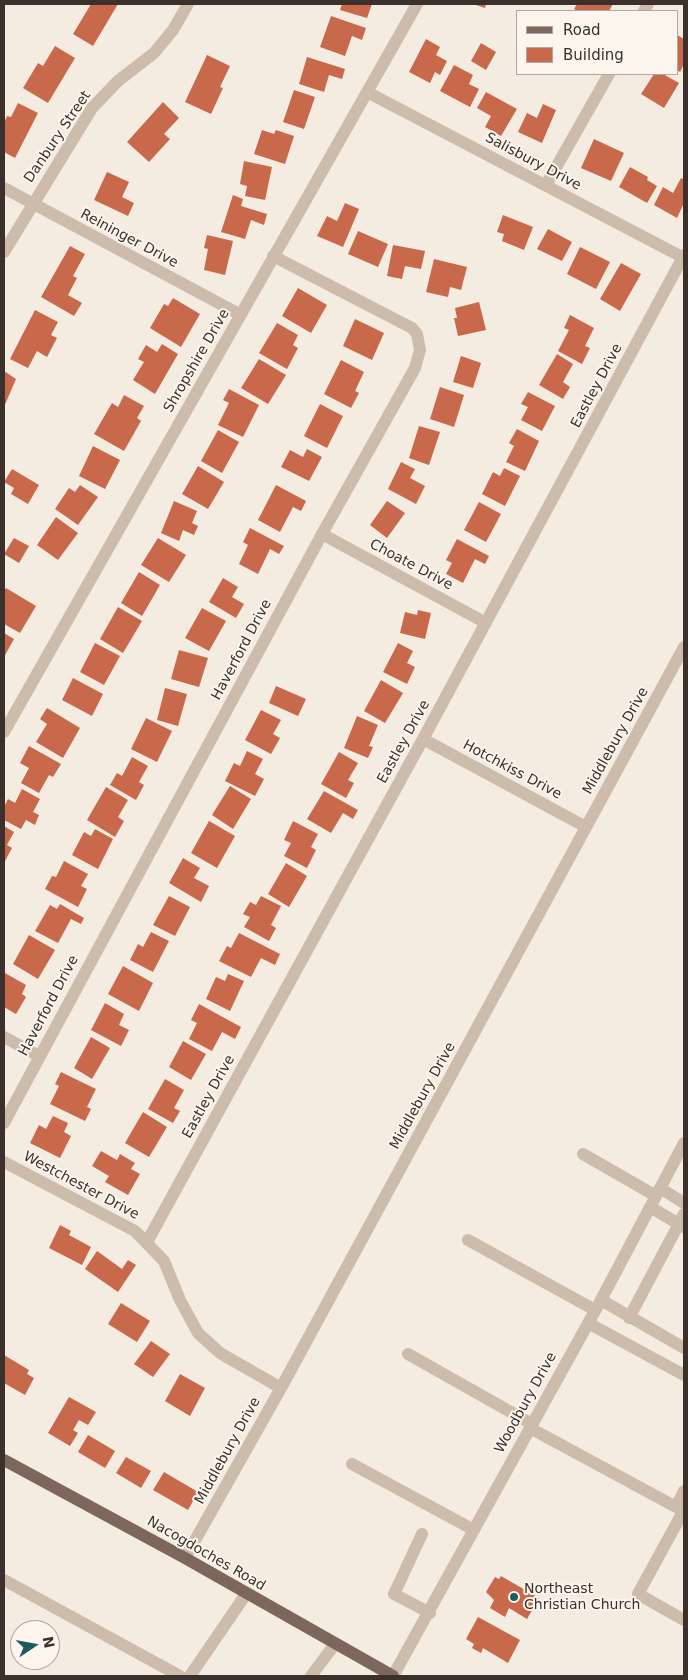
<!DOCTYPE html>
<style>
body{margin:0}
#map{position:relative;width:688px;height:1680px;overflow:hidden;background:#f4ebe1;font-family:"DejaVu Sans",sans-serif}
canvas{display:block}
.frame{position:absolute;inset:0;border:5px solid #3b302b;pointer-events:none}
.legend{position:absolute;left:516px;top:10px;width:162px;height:65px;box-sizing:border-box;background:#fbf5ee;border:1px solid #aea6a0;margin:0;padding:6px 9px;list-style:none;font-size:15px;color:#3b302b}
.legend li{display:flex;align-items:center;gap:10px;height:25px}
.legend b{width:25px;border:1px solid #aea6a0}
.north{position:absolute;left:10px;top:1620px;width:50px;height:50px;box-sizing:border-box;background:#fbf5ee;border:1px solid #aea6a0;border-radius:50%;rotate:78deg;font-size:14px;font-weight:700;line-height:20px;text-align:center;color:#3b302b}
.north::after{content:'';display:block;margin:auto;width:18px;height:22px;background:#1f5a5e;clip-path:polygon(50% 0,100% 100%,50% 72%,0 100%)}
</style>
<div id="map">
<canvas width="688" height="1680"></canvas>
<div class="frame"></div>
<ul class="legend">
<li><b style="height:6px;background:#7d675c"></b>Road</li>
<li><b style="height:14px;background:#c8694b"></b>Building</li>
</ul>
<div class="north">N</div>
</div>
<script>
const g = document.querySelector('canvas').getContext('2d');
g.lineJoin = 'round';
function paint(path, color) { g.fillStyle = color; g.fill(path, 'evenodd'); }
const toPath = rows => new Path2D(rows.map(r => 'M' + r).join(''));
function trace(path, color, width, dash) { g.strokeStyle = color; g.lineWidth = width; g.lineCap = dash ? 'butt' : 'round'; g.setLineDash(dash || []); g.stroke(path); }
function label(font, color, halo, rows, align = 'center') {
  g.font = font + ' "DejaVu Sans",sans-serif'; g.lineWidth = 4; g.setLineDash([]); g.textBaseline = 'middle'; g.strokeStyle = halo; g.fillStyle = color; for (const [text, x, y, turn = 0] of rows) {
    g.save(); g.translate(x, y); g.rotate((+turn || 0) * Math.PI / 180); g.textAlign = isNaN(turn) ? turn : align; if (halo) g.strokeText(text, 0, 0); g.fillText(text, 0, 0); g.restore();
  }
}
paint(toPath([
 [91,4,118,4,93,46,73,34],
 [342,4,372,4,367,18,340,10],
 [473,4,486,4,485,8],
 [577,4,613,4,609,11,578,11,574,9],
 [331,16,366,28,362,40,352,36,345,56,320,47],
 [677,35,684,39,684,64,680,72,677,70],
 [426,39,440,47,436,55,447,61,440,75,435,72,430,83,409,72],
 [481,43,496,52,486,70,471,61],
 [55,46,75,58,48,103,23,88,38,63,43,66],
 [207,55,230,66,220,87,223,88,211,114,185,102],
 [307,57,345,69,342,79,329,75,324,92,299,84],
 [454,65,473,75,469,84,479,89,470,107,440,91],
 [654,74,663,74,679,83,664,108,641,94],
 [294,90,315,97,304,129,283,122],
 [486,92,517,109,501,136,485,127,491,116,477,108],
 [163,102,179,118,164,134,170,139,149,162,127,142],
 [18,103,38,113,15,158,4,152,4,123,7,116,11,117],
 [543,104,556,110,542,143,518,132,527,113,537,118],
 [262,130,274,134,276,130,294,136,285,164,254,154],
 [594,139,624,153,611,181,581,168],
 [244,161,272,167,265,200,245,196,247,186,240,184],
 [630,167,648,177,647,180,657,186,647,203,619,187],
 [107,172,129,182,122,197,134,203,128,216,94,200],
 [681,178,684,180,684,203,677,218,654,205,663,187,673,193],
 [233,195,243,199,241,206,267,214,264,225,251,220,245,239,221,232],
 [345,203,359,209,343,247,317,236,327,216,337,221],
 [503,215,533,227,524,250,502,241,504,234,497,232],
 [548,229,572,242,562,261,537,249],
 [358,231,388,244,378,267,348,254],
 [207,235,233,241,225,275,204,270,208,249,204,248],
 [393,245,425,251,421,269,405,266,402,279,387,276],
 [70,246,85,254,73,276,77,278,68,295,82,303,74,316,41,297],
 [580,247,610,262,596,289,567,274],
 [434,259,467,267,461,290,450,287,448,297,426,292],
 [621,263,641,274,620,311,600,299],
 [298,288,327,305,311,333,282,316],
 [173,298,200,314,181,347,150,328,164,304,168,306],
 [479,302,486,330,458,336,454,318,457,318,455,308],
 [35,310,58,322,51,335,57,338,47,357,37,351,28,368,10,359],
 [570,315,594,328,585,346,590,348,582,364,558,351,569,330,564,328],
 [355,319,384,333,372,360,343,346],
 [277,323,298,335,293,345,298,348,287,369,259,353],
 [162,344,178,354,155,394,133,380,144,362,138,359,146,345,157,352],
 [557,354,573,364,563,382,570,387,563,399,539,385],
 [461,356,481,363,473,388,453,382],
 [259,359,286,375,268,404,241,388],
 [341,360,364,372,355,391,359,393,351,408,324,394],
 [4,371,16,379,4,407],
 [440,387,464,395,454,427,430,419],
 [229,389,259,405,243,437,218,425,229,403,223,400],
 [528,392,555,406,542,431,521,420,528,407,521,404],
 [124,395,144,406,137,418,141,421,124,451,94,434,112,403,118,407],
 [320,404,343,416,327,448,304,436],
 [419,426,440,432,429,465,409,458],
 [517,429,539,441,525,471,506,462,514,446,509,443],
 [218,430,239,442,222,473,201,461],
 [93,446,120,460,105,489,79,476],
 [307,449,322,457,309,481,281,467,290,450,303,457],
 [401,462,415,469,410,478,425,486,416,504,388,489],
 [198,466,224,482,208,509,182,494],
 [504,468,520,476,505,506,482,494,493,472,500,476],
 [12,469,39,485,28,504,11,494,14,488,4,482],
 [80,485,98,497,78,525,55,509,69,488,75,492],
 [276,485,306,501,301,511,293,507,280,532,258,520],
 [174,501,197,511,192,523,198,526,194,535,183,530,179,541,161,533],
 [387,501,405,513,387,538,370,525],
 [479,502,501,514,486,542,464,530],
 [56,517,78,533,58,560,37,545],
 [250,528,284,546,279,554,270,549,258,574,239,564,248,545,243,542],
 [14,538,29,546,19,563,4,554],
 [158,538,186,555,169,582,141,565],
 [457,539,489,556,485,564,475,559,463,583,446,574,452,563,446,560],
 [139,572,160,585,142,616,121,603],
 [223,578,238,587,232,597,244,604,236,618,209,602],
 [6,588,36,606,20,633,4,624,4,591],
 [118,607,142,621,123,653,100,639],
 [202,608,226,621,209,651,185,638],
 [418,610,431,613,425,639,400,633,405,612,417,615],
 [4,633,14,639,4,657],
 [95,643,120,656,104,685,80,672],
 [398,643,413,651,407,663,415,667,407,684,383,672],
 [179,650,208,658,199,687,171,679],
 [73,678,103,694,92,716,62,700],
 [381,680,403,693,385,723,364,711],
 [276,686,306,699,298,716,269,703],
 [165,688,187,694,178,726,157,720],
 [47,708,80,728,63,758,36,742,47,724,40,719],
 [261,710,281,720,273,734,280,738,271,754,245,740],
 [357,716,378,725,369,746,373,747,368,758,344,748],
 [146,718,172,731,157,762,131,749],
 [29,746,61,764,53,777,49,775,39,793,21,783,29,768,20,763],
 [247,751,263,759,255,774,264,779,255,796,225,781,234,763,240,766],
 [339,752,358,763,348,780,354,783,346,798,321,784],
 [132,757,148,766,139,782,144,785,136,800,110,785,117,773,122,776],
 [230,786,251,799,233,829,212,815],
 [106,787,128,800,118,817,124,821,115,837,87,820],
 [22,789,40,799,33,812,39,815,35,825,26,820,21,829,4,820,4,807,8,799,15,803],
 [324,791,358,810,353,819,343,813,331,833,307,819],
 [209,821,235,836,217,868,191,853],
 [293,821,318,834,311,847,316,850,307,868,284,856,291,843,284,840],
 [4,826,14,832,7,845,12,848,4,863],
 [95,829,113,839,98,869,72,855,84,832,91,836],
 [183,858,200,868,194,878,209,886,201,902,169,883],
 [64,861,88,874,81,886,87,889,78,907,45,889,52,876,56,877],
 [286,863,307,876,289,907,268,894],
 [169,896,190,907,175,936,153,925],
 [261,896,281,906,271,925,276,928,269,941,244,927,250,917,243,914,250,902,256,905],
 [60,904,84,918,81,924,71,919,58,943,35,931,50,905,57,909],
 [151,932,169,941,153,972,130,960,138,944,143,947],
 [239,933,280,954,275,965,261,958,251,977,219,961,227,946,231,948],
 [29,935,55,950,38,979,13,964],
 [123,966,153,983,139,1011,108,994],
 [5,973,26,985,22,994,26,997,16,1014,4,1007],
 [228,974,244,981,230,1011,206,999,216,977,225,981],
 [105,1003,124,1014,119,1025,129,1030,121,1046,91,1030],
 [199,1004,241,1027,235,1039,222,1032,212,1051,189,1039,197,1023,191,1020],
 [91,1037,110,1048,92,1079,74,1068],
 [183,1041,206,1054,191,1080,169,1067],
 [61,1072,96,1089,87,1107,91,1109,85,1121,50,1104,59,1086,55,1084],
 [165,1079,184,1090,174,1108,180,1111,173,1123,148,1109],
 [143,1112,167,1127,149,1157,125,1143],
 [53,1116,68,1123,64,1132,71,1136,60,1158,30,1143,39,1125,46,1129],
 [101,1151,117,1160,120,1154,135,1163,131,1169,140,1174,128,1195,105,1182,109,1176,92,1166],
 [60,1225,71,1231,69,1235,91,1247,82,1265,49,1248],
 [97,1251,122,1269,128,1260,136,1265,118,1292,85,1269],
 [121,1303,150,1321,137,1342,108,1324],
 [151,1341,170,1354,153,1377,134,1364],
 [4,1355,29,1370,27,1374,34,1378,25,1395,4,1383],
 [180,1374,205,1388,190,1416,165,1401],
 [69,1397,96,1412,88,1425,79,1420,73,1430,78,1433,70,1446,48,1433],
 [88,1435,115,1451,105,1468,78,1452],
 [126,1457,151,1471,141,1488,116,1473],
 [164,1472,198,1492,188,1510,153,1490],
 [501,1576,539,1598,527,1619,509,1608,505,1617,490,1608,494,1600,486,1592,495,1577,499,1579],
 [478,1617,520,1640,508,1663,483,1648,481,1653,472,1648,474,1644,466,1639]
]), '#c8694b');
trace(toPath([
 [644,11,648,4],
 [367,92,684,258],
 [546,185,609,74],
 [4,188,241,315],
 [4,252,92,108,118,81,154,53,173,30,188,4],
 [322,534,486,623],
 [4,732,417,4],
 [423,739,586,827],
 [4,1037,39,1056],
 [4,1123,322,534,415,368,420,350,417,334,412,328,273,256],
 [583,1154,656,1196],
 [4,1162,135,1231,164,1261,180,1300,198,1333,220,1353,281,1388],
 [660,1188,684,1203],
 [650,1207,684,1227],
 [468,1240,595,1310],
 [147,1242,423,739,684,255],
 [601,1300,684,1348],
 [629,1318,684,1214],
 [588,1323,684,1375],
 [408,1354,532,1424],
 [530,1428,676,1507,684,1491],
 [352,1464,474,1530],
 [684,1510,638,1594,684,1620],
 [422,1534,394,1594,430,1613],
 [185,1558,281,1388,684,647],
 [4,1580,180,1676],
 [190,1676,246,1594],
 [311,1676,335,1644],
 [393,1676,601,1300,684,1143]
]), '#cdbbac', 12);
trace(toPath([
 [4,1460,185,1558,393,1676]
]), '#7d675c', 12);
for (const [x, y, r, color] of [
 [514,1597,5,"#1f5a5e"]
]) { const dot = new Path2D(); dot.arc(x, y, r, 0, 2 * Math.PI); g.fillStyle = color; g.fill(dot); trace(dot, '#fbf5ee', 2); }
label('14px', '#3b302b', '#fbf5ee', [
 ["Danbury Street",58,137,-56],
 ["Salisbury Drive",533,162,28],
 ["Reininger Drive",129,239,28],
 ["Shropshire Drive",197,361,-60],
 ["Eastley Drive",597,386,-62],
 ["Choate Drive",411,565,28],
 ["Haverford Drive",242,650,-62],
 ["Middlebury Drive",616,741,-61],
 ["Eastley Drive",404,742,-61],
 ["Hotchkiss Drive",512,770,28],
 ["Haverford Drive",49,1006,-62],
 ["Middlebury Drive",423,1096,-61],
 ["Eastley Drive",209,1097,-61],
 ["Westchester Drive",81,1186,28],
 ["Woodbury Drive",526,1403,-61],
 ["Middlebury Drive",228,1451,-61],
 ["Nacogdoches Road",206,1554,30]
]);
label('14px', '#3b302b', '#fbf5ee', [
 ["Northeast",524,1589],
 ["Christian Church",524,1605]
], 'left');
</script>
